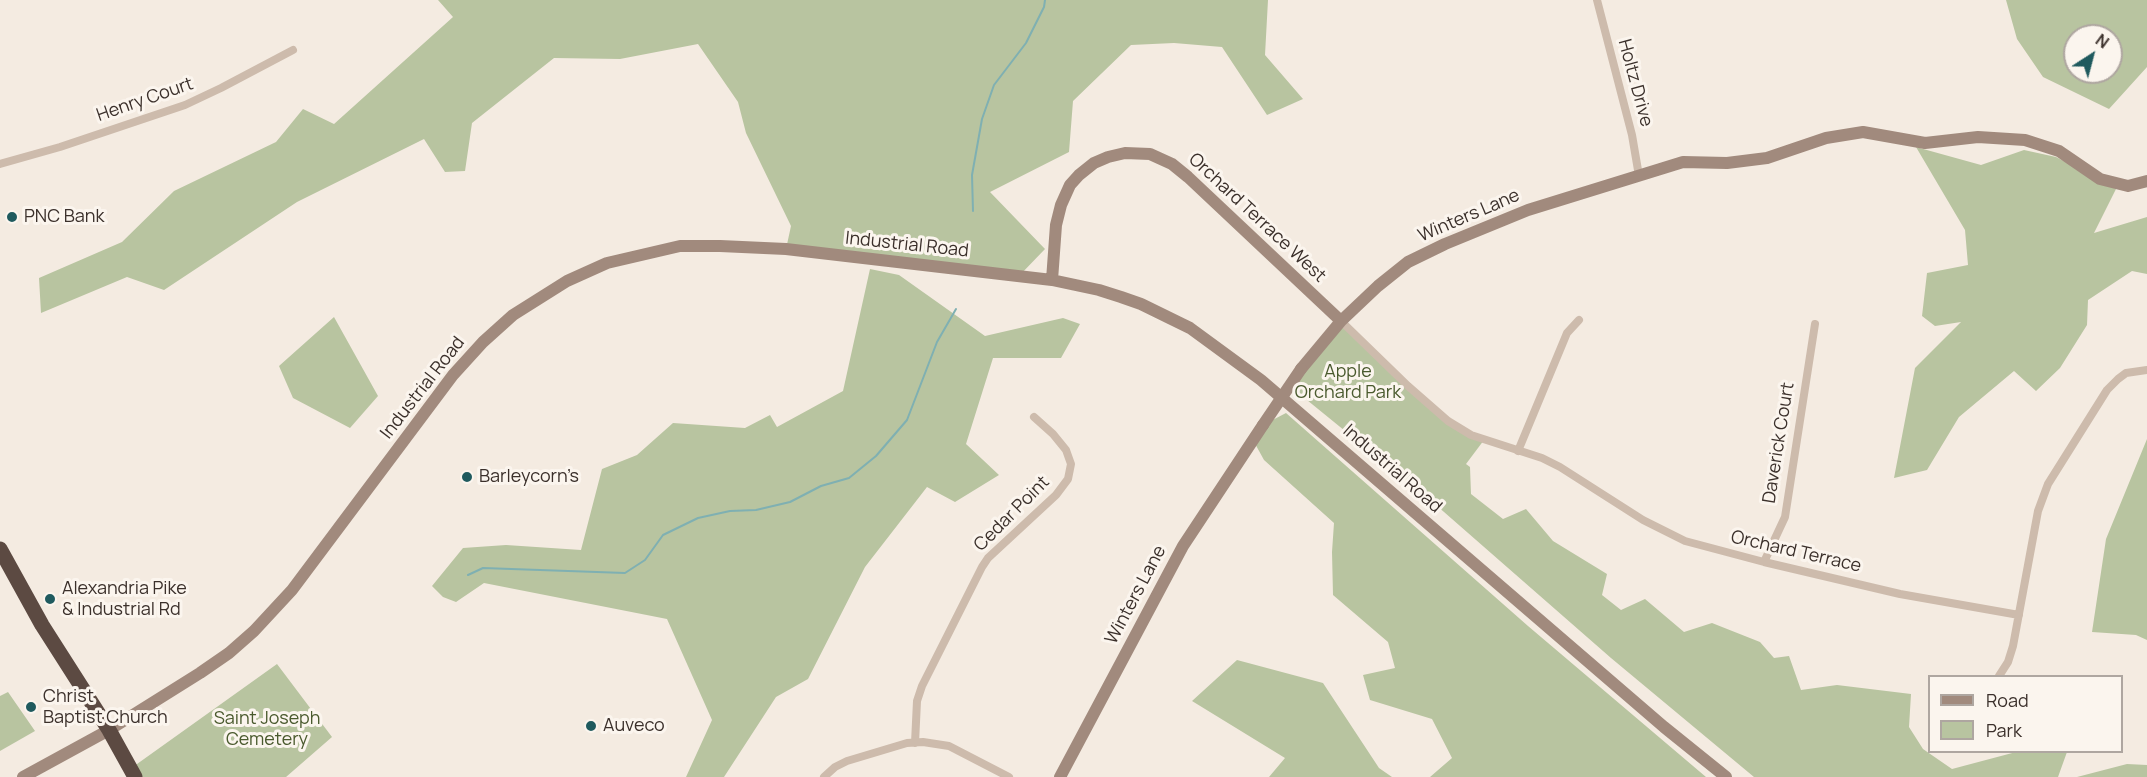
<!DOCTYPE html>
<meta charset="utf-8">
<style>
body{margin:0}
#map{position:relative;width:2147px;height:777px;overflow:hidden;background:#f4ebe1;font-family:Manrope,sans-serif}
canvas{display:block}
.legend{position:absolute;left:1928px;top:675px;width:195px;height:78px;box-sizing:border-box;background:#fbf5ee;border:2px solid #aea6a0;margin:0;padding:8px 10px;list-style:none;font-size:18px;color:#3b302b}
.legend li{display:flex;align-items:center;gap:12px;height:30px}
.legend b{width:30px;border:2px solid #aea6a0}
.north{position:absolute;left:2063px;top:24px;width:60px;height:60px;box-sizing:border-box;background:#fbf5ee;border:2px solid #aea6a0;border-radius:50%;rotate:36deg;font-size:16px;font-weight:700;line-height:24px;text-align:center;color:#3b302b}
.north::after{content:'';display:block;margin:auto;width:21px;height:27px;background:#1f5a5e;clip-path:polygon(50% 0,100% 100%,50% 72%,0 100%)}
</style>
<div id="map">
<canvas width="2147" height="777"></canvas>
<ul class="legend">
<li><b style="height:8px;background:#a18a7d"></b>Road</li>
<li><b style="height:16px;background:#b8c4a0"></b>Park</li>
</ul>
<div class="north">N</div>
</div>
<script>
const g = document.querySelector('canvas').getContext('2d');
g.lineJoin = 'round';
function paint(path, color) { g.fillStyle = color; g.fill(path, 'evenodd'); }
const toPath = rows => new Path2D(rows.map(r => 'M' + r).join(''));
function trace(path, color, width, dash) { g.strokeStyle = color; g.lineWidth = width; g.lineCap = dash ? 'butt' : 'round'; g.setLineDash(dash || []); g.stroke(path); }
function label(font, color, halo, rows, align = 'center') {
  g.font = font + ' Manrope,sans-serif'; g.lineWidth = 6; g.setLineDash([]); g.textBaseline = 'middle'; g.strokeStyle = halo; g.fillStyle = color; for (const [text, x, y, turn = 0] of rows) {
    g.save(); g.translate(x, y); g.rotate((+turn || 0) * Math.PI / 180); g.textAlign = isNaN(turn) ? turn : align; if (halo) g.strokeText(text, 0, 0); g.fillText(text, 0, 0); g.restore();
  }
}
paint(toPath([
 [438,0,1268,0,1265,55,1303,99,1267,115,1222,47,1174,43,1131,45,1073,101,1069,152,990,192,1045,249,1019,276,786,249,791,226,746,133,738,102,698,44,620,59,554,58,472,123,465,171,445,172,424,139,297,202,164,290,127,277,41,313,39,278,122,242,174,191,276,142,303,109,334,124,453,17],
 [2006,0,2147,0,2147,67,2109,109,2043,77,2017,39],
 [2075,36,2111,36,2111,72,2075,72],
 [1916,147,1981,165,2024,150,2056,157,2116,189,2094,233,2147,217,2147,274,2132,271,2088,300,2087,325,2060,368,2036,391,2014,371,1959,417,1927,470,1894,478,1915,368,1961,322,1935,326,1922,316,1927,273,1968,265,1965,230],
 [870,269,899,275,985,336,1063,318,1080,324,1061,358,993,358,966,444,999,475,955,502,927,487,865,567,808,679,776,697,724,777,686,777,712,720,667,619,484,583,456,602,443,597,432,586,463,548,506,545,581,550,602,469,637,455,673,423,745,428,770,415,777,427,843,391],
 [334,317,378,396,350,428,293,398,279,366],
 [1341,321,1436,412,1484,440,1466,464,1470,467,1471,494,1503,519,1526,509,1553,541,1607,574,1602,595,1621,610,1645,599,1684,632,1712,623,1760,642,1774,658,1789,656,1801,690,1837,685,1911,694,1909,727,1923,749,1952,769,2016,752,2067,752,2058,777,1754,777,1611,658,1436,505,1291,387],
 [1286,413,1528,626,1706,777,1430,777,1452,758,1432,719,1370,700,1363,675,1395,668,1388,642,1333,595,1332,552,1334,523,1264,460,1253,440,1263,425],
 [2147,439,2147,640,2136,635,2092,632,2106,539],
 [1237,660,1323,683,1379,768,1392,777,1269,777,1285,758,1192,701],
 [277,664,332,737,286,777,135,777,130,769],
 [8,692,35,731,0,751,0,696],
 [2127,764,2147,765,2147,777,2077,777]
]), '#b8c4a0');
trace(toPath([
 [973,211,972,175,982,119,994,85,1026,43,1044,7,1045,0],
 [468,575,483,568,625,573,645,560,663,535,698,518,730,511,756,510,790,502,821,486,849,478,876,456,907,420,937,342,956,309]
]), '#7fb0b2', 2);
trace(toPath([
 [1597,0,1632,135,1639,176],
 [0,164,60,147,185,105,221,88,293,50],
 [1341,321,1408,386,1448,421,1471,435,1542,458,1560,467,1643,520,1685,541,1764,562,1900,594,2019,615],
 [1518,451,1567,333,1579,320],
 [1764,562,1785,517,1815,324],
 [1999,676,2008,662,2013,646,2038,511,2048,484,2107,390,2118,379,2126,373,2147,370],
 [915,743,917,701,922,686,982,567,988,558,1056,495,1068,479,1071,464,1066,450,1053,434,1034,417],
 [824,777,835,767,847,761,907,743,923,742,949,746,1009,777]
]), '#cdbbac', 8);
trace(toPath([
 [1052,280,1056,225,1061,205,1070,185,1079,175,1094,163,1108,157,1125,153,1150,154,1172,164,1188,177,1341,321],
 [1301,369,1341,321,1378,286,1408,262,1445,244,1528,210,1683,162,1727,163,1767,158,1826,138,1863,132,1925,143,1978,137,2025,140,2059,151,2100,179,2128,186,2147,181],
 [23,777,109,730,200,673,229,653,254,631,292,590,453,375,483,342,513,315,567,281,607,263,680,246,720,246,786,249,1052,280,1099,290,1121,297,1141,304,1190,328,1261,380,1664,727,1726,777],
 [1060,777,1183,546,1263,425]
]), '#a18a7d', 12);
trace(toPath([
 [0,549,42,625,109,730,135,777]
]), '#5c4a42', 15);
trace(toPath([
 [1263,425,1301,369]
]), '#a18a7d', 12);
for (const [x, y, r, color] of [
 [12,217,6,"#1f5a5e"],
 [467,477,6,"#1f5a5e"],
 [50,599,6,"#1f5a5e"],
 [31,707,6,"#1f5a5e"],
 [591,726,6,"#1f5a5e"]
]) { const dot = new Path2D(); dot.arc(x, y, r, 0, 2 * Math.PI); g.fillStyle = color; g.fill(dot); trace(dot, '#fbf5ee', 2); }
label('18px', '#3b302b', '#fbf5ee', [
 ["Holtz Drive",1635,83,75],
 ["Henry Court",145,100,-19],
 ["Winters Lane",1469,216,-23],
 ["Orchard Terrace West",1257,218,43],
 ["Industrial Road",907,245,6],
 ["Industrial Road",423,388,-52],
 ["Daverick Court",1779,443,-81],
 ["Industrial Road",1392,469,41],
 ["Cedar Point",1012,514,-45],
 ["Orchard Terrace",1796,552,13],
 ["Winters Lane",1136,595,-62]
]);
label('18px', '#3b302b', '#fbf5ee', [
 ["PNC Bank",24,217],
 ["Barleycorn’s",479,477],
 ["Alexandria Pike",62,589],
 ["& Industrial Rd",62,610],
 ["Christ",43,697],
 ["Baptist Church",43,718],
 ["Auveco",603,726]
], 'left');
label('18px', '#4a5a2e', '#fbf5ee', [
 ["Apple",1348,372],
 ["Orchard Park",1348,393],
 ["Saint Joseph",267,719],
 ["Cemetery",267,740]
]);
</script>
